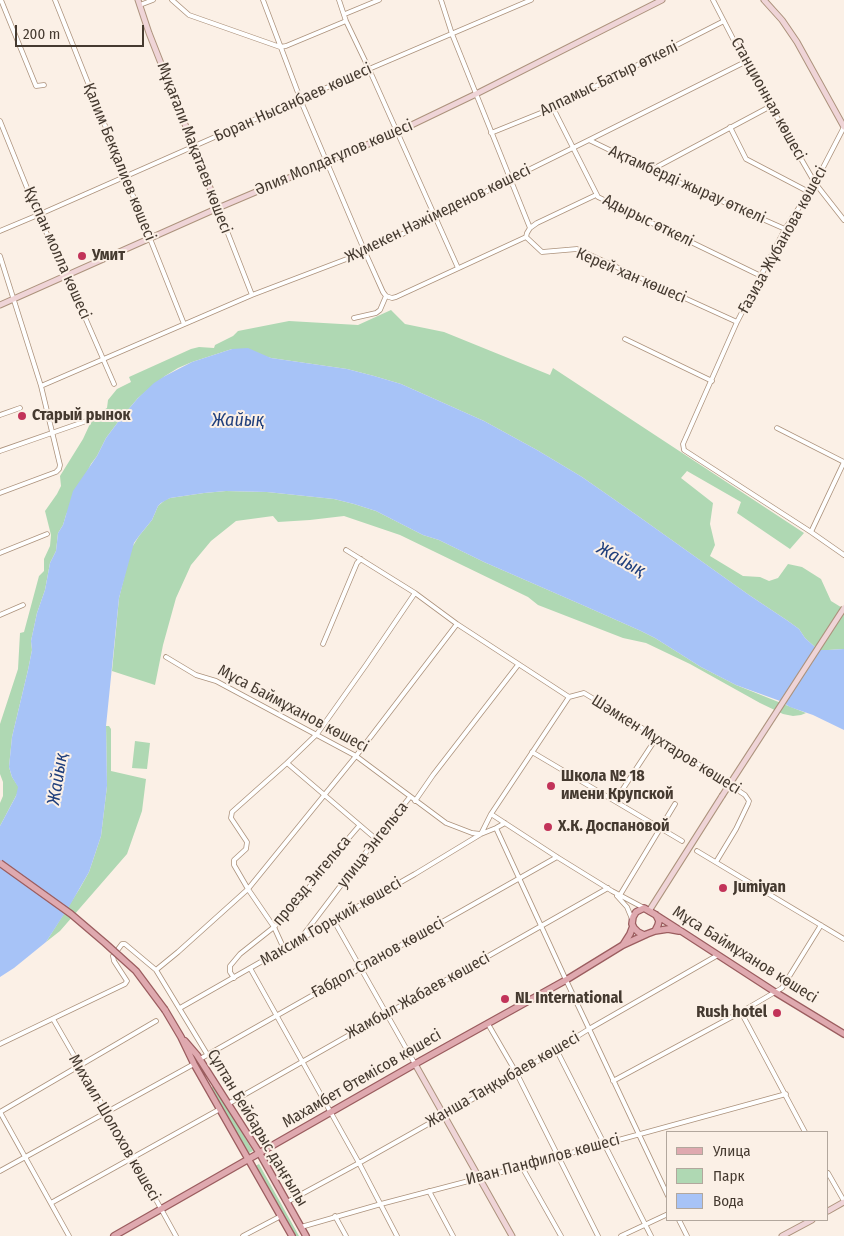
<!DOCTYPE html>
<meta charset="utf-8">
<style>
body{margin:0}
#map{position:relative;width:844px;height:1236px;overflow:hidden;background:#fbf0e6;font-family:"Fira Sans Condensed",sans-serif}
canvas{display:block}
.legend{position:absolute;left:666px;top:1131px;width:162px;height:90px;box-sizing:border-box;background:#fbf0e6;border:1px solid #b2a79d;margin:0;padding:6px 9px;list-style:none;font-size:15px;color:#453a30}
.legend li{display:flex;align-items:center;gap:10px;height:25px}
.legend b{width:25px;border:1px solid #b2a79d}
.scale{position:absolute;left:15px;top:25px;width:129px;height:22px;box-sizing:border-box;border:2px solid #453a30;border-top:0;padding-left:6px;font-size:15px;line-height:18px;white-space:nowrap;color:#453a30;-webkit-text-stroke:4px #fbf0e6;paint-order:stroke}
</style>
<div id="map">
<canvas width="844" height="1236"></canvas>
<ul class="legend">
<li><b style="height:6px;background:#dfa9af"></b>Улица</li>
<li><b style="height:14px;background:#afd8b3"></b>Парк</li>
<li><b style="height:14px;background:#a7c3f7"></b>Вода</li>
</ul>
<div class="scale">200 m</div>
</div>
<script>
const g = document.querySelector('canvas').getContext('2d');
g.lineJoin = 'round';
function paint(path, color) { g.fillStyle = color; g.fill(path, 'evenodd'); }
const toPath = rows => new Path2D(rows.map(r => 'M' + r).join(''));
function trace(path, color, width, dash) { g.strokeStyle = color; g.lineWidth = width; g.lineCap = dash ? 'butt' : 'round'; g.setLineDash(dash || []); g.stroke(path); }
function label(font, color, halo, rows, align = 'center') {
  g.font = font + ' "Fira Sans Condensed",sans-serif'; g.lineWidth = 4; g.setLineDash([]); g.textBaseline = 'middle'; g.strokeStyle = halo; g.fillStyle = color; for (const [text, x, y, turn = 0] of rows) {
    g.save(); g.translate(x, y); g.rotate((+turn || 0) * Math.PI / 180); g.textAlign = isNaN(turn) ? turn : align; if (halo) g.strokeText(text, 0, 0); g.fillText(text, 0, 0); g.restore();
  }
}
paint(toPath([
 [391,310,405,324,444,332,550,375,553,368,804,533,790,549,737,513,741,502,687,471,681,478,713,503,710,524,715,545,710,556,743,576,760,577,769,581,778,578,788,564,802,567,821,579,831,601,844,609,844,649,828,650,820,650,816,648,805,638,799,629,788,621,749,595,638,516,582,477,537,450,484,421,401,384,374,376,347,369,271,358,264,356,232,349,192,362,178,368,165,376,138,398,121,418,106,438,97,456,91,464,66,515,63,525,58,533,56,551,50,563,45,590,37,613,31,641,32,650,28,670,12,737,9,767,12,777,18,786,18,792,0,826,0,803,3,796,3,782,0,774,0,724,18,669,20,633,24,632,39,576,44,571,44,559,50,546,51,535,45,511,57,494,61,486,60,476,83,439,89,426,97,414,107,408,108,400,117,389,131,382,129,377,191,349,199,347,214,348,215,345,233,336,238,331,289,321,358,325],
 [226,491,267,492,334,499,354,504,376,511,423,535,439,540,484,562,587,607,641,631,655,638,701,667,736,685,806,713,801,715,793,716,783,714,760,703,690,664,646,643,623,638,538,605,528,597,400,535,344,516,310,520,278,522,273,516,236,521,211,541,191,565,176,598,163,645,155,685,112,671,119,598,131,549,139,536,152,520,158,506,165,500,170,498,204,493],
 [106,726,109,726,111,729,111,771,146,779,142,811,127,854,60,931,46,942,80,888,89,872,101,836,107,786],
 [135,741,150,743,147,769,132,768],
 [214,1086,253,1151,249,1153,211,1088],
 [259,1164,299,1236,294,1236,255,1166]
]), '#afd8b3');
paint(toPath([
 [248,348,271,358,347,369,374,376,401,384,484,421,537,450,582,477,638,516,749,595,788,621,799,629,805,638,816,648,820,650,828,650,844,649,844,730,813,715,790,707,780,701,736,685,701,667,655,638,641,631,587,607,484,562,439,540,423,535,376,511,354,504,334,499,267,492,226,491,204,493,170,498,161,503,158,506,152,520,139,536,134,543,119,598,106,726,107,786,101,836,89,872,70,905,46,942,14,968,0,977,0,826,16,796,18,787,12,777,9,767,12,737,28,670,32,650,31,641,37,613,45,590,50,563,56,551,58,533,63,525,73,491,97,456,106,438,121,418,138,398,154,383,165,376,192,362,232,349]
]), '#a7c3f7');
const street = toPath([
 [1,0,36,86,44,85],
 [55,0,184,324],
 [172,0,189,15,280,47,286,46,346,21],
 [263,0,303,106,365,252,383,292,386,296],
 [339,0,346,21,369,69,458,268],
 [441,0,452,34,530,228],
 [713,0,745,62,815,183,844,220],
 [140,5,153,0],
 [345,14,379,0],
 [553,108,598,197,761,276],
 [0,121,38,215,67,276,114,384],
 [730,127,746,159,809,192],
 [844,127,815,183,785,229,737,322,683,444,684,450,811,532,844,555],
 [491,133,553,108,724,21],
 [589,140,651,170,785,229],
 [651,170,771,106],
 [218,208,252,295],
 [0,231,38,215,369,69,531,0],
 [526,237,542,252,577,249,737,322],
 [0,256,41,386,60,465,59,469,56,472,0,493],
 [354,318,376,313,380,310,386,296,392,298,396,297,526,237,527,233,530,228,537,223,596,195],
 [625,339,712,381],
 [41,386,252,295,365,252,436,218,510,179,589,140,745,62],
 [0,415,20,408],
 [777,428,844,462],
 [0,451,92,419],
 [811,532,844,462],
 [346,550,415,593,457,624,569,697,584,693,657,737,745,795,749,801,748,804,736,829,716,862],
 [0,553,47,534],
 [0,615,23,605],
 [323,644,357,563,361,559],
 [166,657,196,675,216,681,356,756,446,823,472,833,481,834,491,814,569,697],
 [532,752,682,841],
 [287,763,376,839],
 [415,801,433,775,518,665],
 [615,801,657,737],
 [491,814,557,857,612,891,644,908],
 [496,828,566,980,668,1196],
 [697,851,844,939],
 [620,895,675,804],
 [617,896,627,907,632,919],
 [334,921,415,1064],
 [301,938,376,839,410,797],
 [284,949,274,927,248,889,234,865,234,860,246,849,247,842,231,818,232,812,287,763,317,734,366,665,415,593],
 [250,968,359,1163,397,1236],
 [156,970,207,1054],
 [234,978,230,972,230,966,240,954,274,927,303,897,317,875,359,826],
 [180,1008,415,874,481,834,496,828,505,823],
 [741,1012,805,1132],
 [53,1019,133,1158,176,1236],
 [488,1024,517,1074,598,1236],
 [0,1044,125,984,127,981,114,961,113,956,122,944,125,944,156,970,178,952,248,889,356,756,457,624],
 [556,1049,651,1236],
 [200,1059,557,857],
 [613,1081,741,1012,782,988,821,925],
 [228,1104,608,888],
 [522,1167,561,1236],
 [0,1171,194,1064],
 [828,1173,844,1201],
 [429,1191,453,1236],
 [287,1202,359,1163,517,1074,589,1029,718,955],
 [51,1203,220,1109],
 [335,1216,346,1236],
 [679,1220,687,1236],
 [301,1227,381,1204,480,1178,786,1094],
 [69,1236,0,1112,156,1021],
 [243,1236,281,1216],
 [621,1236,668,1214]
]);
const secondary = toPath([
 [138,0,149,33,218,208],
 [764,0,782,20,797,42,844,127],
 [0,305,218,208,397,132,476,94,662,0],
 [649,911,722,796],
 [415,1064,512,1236],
 [828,1211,844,1202],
 [782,1236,812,1220]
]);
const primary = toPath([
 [656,915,659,921,658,925,655,931,647,934,644,935,638,932,634,928,632,924,633,917,636,912,644,908,656,915,681,931,775,992,844,1034],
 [655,931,668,929,679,931],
 [623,945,630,934,633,926],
 [165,1010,181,1037,194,1064,292,1236],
 [185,1041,197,1055,260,1154,306,1236],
 [114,1236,415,1064,566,980,623,945,647,934]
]);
trace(street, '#ac927c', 5.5);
trace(secondary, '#ac927c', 7);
trace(primary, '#9b5d5f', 8);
trace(street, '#fff', 4);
trace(secondary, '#efd4d7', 5);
trace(primary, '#dfa9af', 5.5);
const secondaryBridge = toPath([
 [722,796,844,608]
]);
const primaryBridge = toPath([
 [0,863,71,914,105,943,136,971,165,1010]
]);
trace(secondaryBridge, '#ac927c', 7, []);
trace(primaryBridge, '#9b5d5f', 8, []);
trace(secondaryBridge, '#efd4d7', 5);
trace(primaryBridge, '#dfa9af', 5.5);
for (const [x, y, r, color] of [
 [82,256,5,"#c23359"],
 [22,416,5,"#c23359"],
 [551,786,5,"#c23359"],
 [548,827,5,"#c23359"],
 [723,888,5,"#c23359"],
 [505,999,5,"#c23359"],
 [777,1013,5,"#c23359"]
]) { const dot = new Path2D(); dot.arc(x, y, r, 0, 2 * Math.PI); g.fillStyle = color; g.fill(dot); trace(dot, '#fbf0e6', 2); }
label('16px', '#453a30', '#fbf0e6', [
 ["Алпамыс Батыр өткелі",609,79,-26],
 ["Станционная көшесі",768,99,61],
 ["Боран Нысанбаев көшесі",293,103,-24],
 ["Мұқағали Мақатаев көшесі",194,148,69],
 ["Әлия Молдағұлов көшесі",334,158,-23],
 ["Қалим Бекқалиев көшесі",119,162,68],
 ["Ақтамберді жырау өткелі",687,185,24],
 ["Жұмекен Нәжімеденов көшесі",438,214,-26],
 ["Адырыс өткелі",648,221,26],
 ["Ғазиза Жұбанова көшесі",783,240,-61],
 ["Құспан молла көшесі",57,253,66],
 ["Керей хан көшесі",631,276,23],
 ["Мұса Баймұханов көшесі",293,709,28],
 ["Шәмкен Мұхтаров көшесі",666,745,32],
 ["улица Энгельса",373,845,-52],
 ["проезд Энгельса",312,881,-50],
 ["Максим Горький көшесі",331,922,-30],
 ["Мұса Баймұханов көшесі",745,955,32],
 ["Ғабдол Сланов көшесі",378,958,-29],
 ["Жамбыл Жабаев көшесі",418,996,-29],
 ["Махамбет Өтемісов көшесі",362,1079,-30],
 ["Жанша Таңқыбаев көшесі",503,1080,-30],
 ["Михаил Шолохов көшесі",114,1128,60],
 ["Сұлтан Бейбарыс даңғылы",257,1128,59],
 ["Иван Панфилов көшесі",543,1160,-15]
]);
label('bold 16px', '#453a30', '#fbf0e6', [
 ["Умит",92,256],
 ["Старый рынок",32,416],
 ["Школа № 18",561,777],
 ["имени Крупской",561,795],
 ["Х.К. Доспановой",558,827],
 ["Jumiyan",733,888],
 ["NL International",515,999],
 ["Rush hotel",767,1013,"right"]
], 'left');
label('italic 18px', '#203f7c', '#fbf0e6', [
 ["Жайық",238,421],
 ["Жайық",621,560,29],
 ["Жайық",58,779,-81]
]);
</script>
